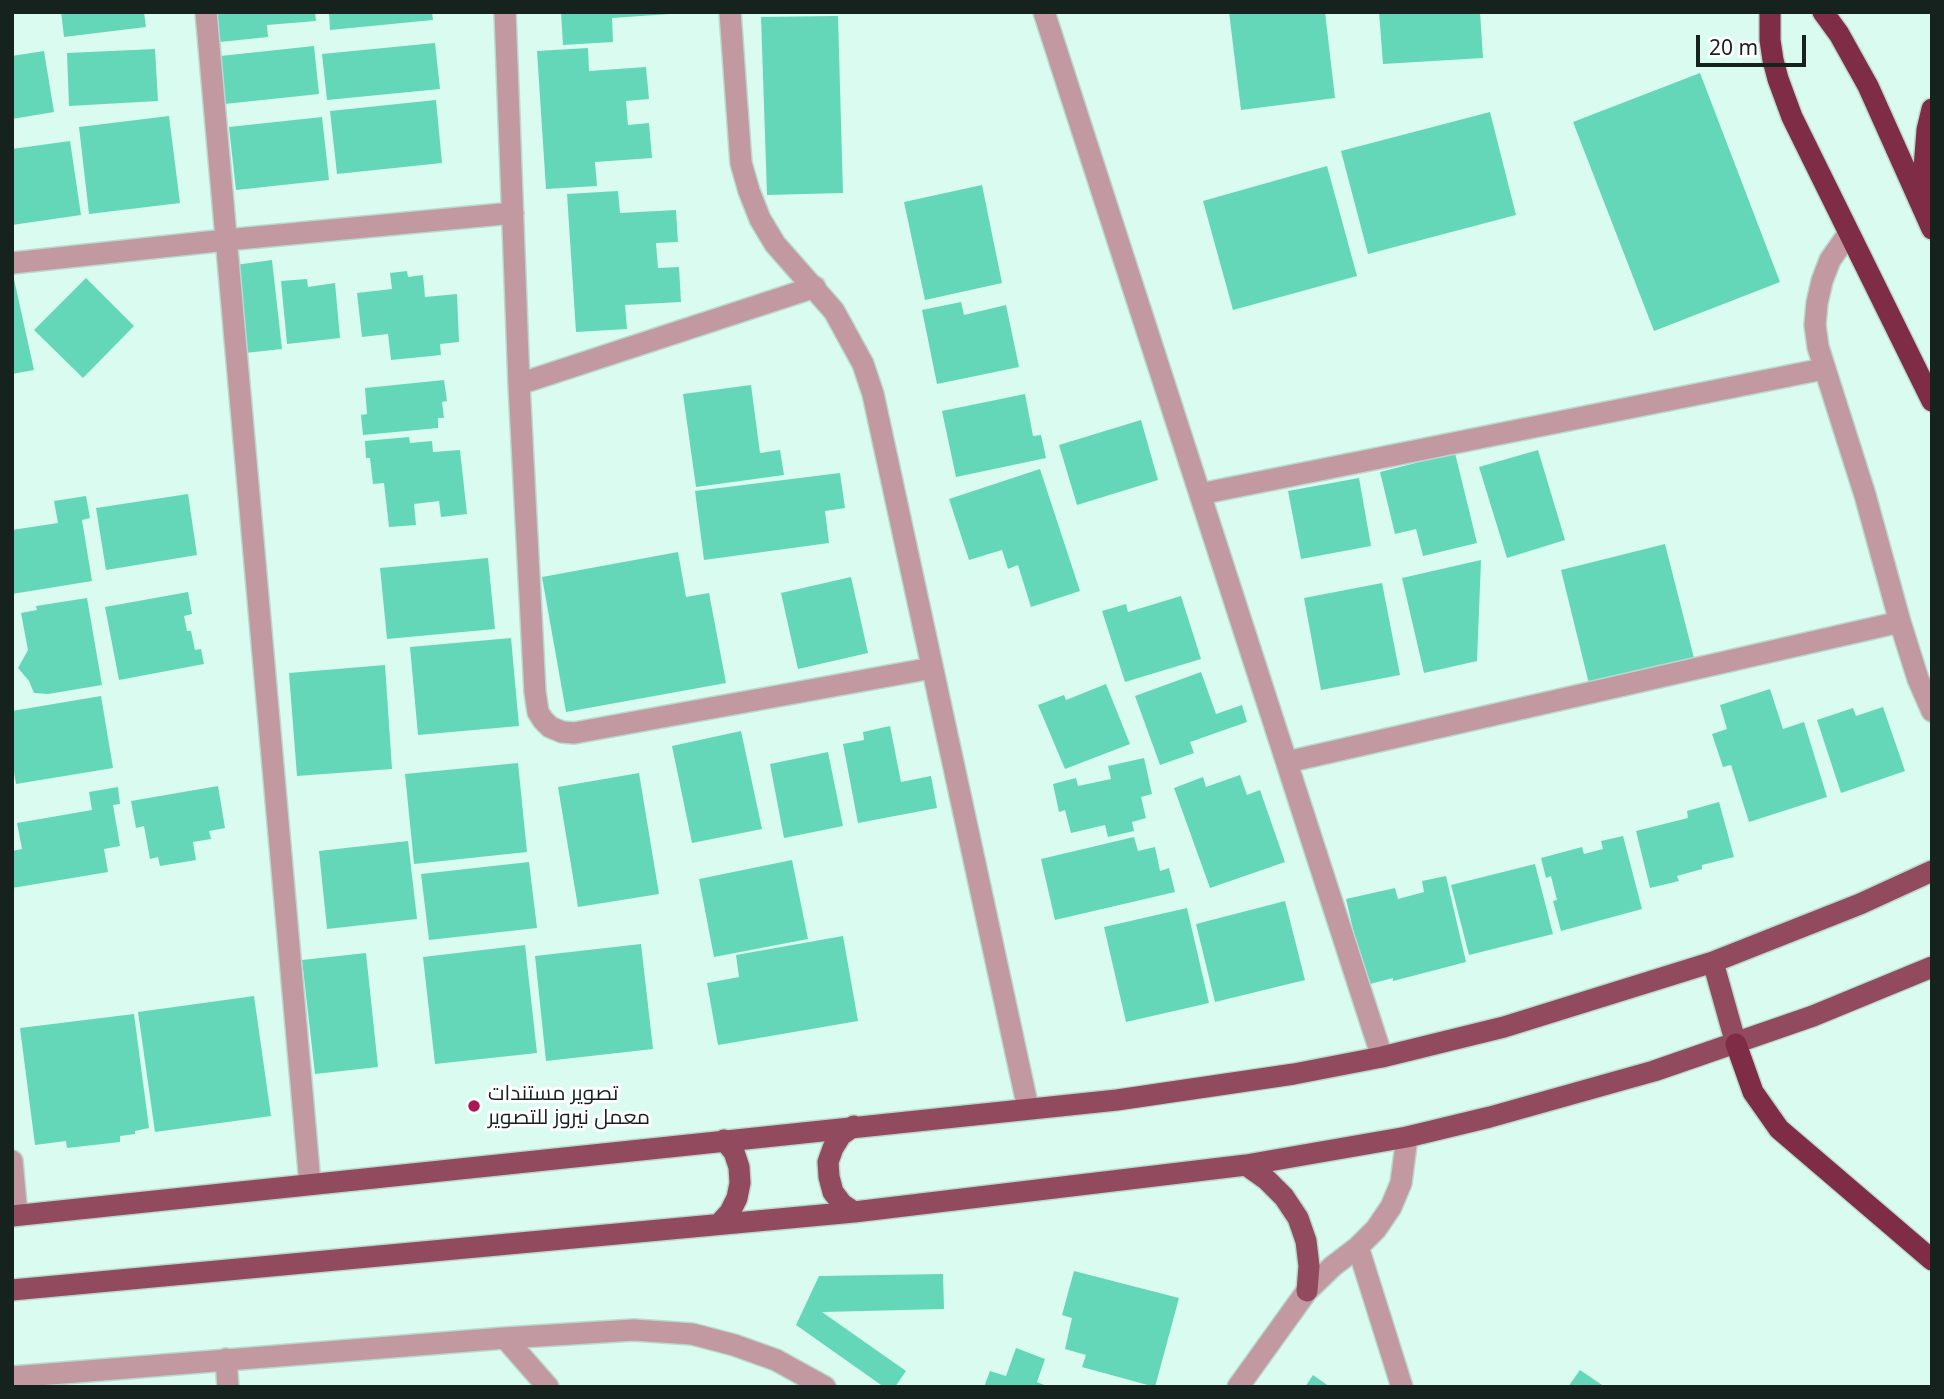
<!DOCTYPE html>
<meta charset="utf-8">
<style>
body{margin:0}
#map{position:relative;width:1944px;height:1399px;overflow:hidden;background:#dafbf0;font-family:"Noto Sans",sans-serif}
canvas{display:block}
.frame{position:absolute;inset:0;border:14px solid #15221e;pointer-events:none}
.scale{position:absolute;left:1696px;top:35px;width:110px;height:32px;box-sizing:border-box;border:4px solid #15221e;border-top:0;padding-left:9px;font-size:21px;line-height:24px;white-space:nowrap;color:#15221e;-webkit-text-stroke:5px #fff;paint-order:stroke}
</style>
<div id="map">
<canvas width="1944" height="1399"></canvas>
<div class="frame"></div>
<div class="scale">20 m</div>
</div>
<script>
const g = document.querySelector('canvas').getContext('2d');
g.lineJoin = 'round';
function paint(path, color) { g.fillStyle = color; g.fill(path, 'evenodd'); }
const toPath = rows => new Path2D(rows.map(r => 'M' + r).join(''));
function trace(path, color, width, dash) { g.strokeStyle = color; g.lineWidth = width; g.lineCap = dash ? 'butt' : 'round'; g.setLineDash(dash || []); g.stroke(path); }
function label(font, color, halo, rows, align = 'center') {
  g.font = font + ' "Noto Sans",Cairo,sans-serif'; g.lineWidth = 6; g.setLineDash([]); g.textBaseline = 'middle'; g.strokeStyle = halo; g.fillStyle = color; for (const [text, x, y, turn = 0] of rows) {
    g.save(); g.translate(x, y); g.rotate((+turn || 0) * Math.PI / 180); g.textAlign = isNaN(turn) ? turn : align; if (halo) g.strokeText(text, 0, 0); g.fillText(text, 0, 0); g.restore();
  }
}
paint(toPath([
 [61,12,144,12,146,27,64,37],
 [217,12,315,12,316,21,267,25,268,37,220,42],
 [329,12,432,12,433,20,330,30],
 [561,12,670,12,670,14,612,18,613,42,563,45],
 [1229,12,1325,12,1335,98,1241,110],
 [1379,12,1480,12,1483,58,1383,64],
 [838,16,843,193,767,195,761,17],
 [435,43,440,89,327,100,322,54],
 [314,46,319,94,215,105,211,57],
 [588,48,589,71,646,67,649,99,626,101,628,125,649,123,652,158,595,162,597,186,546,189,537,51],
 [155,49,158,101,69,106,67,53],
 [44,51,54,112,12,119,12,56],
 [1700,73,1780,282,1654,331,1573,122],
 [436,100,442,163,337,174,330,111],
 [1490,112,1516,215,1368,254,1341,151],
 [169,116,180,203,89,214,79,127],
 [322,117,329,180,236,190,229,127],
 [70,141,81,215,12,225,12,149],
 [1327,166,1357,276,1233,310,1203,201],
 [982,185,1002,283,925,300,904,202],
 [618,191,620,213,676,210,678,242,656,243,658,268,679,267,681,302,625,305,627,329,576,332,567,194],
 [272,260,282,349,245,353,235,265],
 [12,270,34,370,12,374],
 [407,271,408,277,423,275,425,297,457,294,459,342,440,344,441,355,391,360,388,334,362,337,357,293,392,289,390,273],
 [86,278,134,326,83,378,34,330],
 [307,279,308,287,335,283,340,338,287,344,281,281],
 [961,302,964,315,1006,305,1019,367,937,384,922,310],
 [444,380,447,401,442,402,444,418,438,418,438,428,363,435,361,415,367,414,365,388],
 [751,385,760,453,780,450,784,475,696,487,683,394],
 [1025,394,1033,436,1041,435,1046,458,956,477,942,411],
 [1141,420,1158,480,1077,505,1059,445],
 [409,437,410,443,432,441,433,452,460,450,467,514,441,517,439,501,414,504,416,525,389,527,384,483,373,484,370,458,366,458,365,441],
 [1538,450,1565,540,1507,558,1479,467],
 [1455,453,1477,543,1423,556,1416,529,1395,534,1380,472],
 [1040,469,1080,591,1031,607,1018,565,1008,569,1002,550,969,560,949,499],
 [840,473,845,508,825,511,829,543,704,560,695,491],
 [1359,478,1371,546,1301,559,1288,491],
 [188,494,197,555,106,570,96,508],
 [86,496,90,518,82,520,92,581,12,594,12,530,58,523,54,501],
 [1665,544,1695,662,1590,688,1561,570],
 [678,552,686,597,709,593,726,683,566,712,542,577],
 [488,558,495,629,387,639,380,568],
 [1481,560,1477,661,1424,673,1402,578],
 [851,577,868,653,798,669,781,593],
 [1382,583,1400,675,1321,690,1304,598],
 [188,592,192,614,184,616,187,631,191,631,195,650,201,649,204,664,119,680,105,607],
 [1181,596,1201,659,1125,682,1102,611,1126,604,1128,612],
 [87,598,102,685,48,694,34,693,29,681,18,668,28,650,21,613,37,610,36,606],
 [511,638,519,726,418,735,410,647],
 [385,665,392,769,297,776,289,673],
 [1201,672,1216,714,1242,705,1247,722,1190,742,1194,753,1160,765,1135,696],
 [1106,684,1130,744,1065,769,1038,705,1064,695,1066,700],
 [1770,689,1783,729,1804,722,1827,797,1749,822,1731,765,1723,767,1712,734,1727,729,1720,705],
 [101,696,113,768,16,784,12,761,12,711],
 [1883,707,1905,771,1841,793,1817,720,1853,708,1856,716],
 [890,726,901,782,931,776,937,808,858,823,843,744,864,740,863,732],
 [741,731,762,829,692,843,672,746],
 [828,752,843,826,784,838,770,764],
 [1144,758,1152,794,1141,797,1146,818,1132,822,1134,831,1108,837,1105,825,1071,833,1065,810,1059,812,1053,784,1076,778,1078,786,1111,779,1108,766],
 [518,763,527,852,414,864,405,774],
 [639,773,659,894,578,907,558,787],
 [1240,775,1247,795,1260,790,1285,862,1210,888,1174,788,1203,777,1206,787],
 [218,786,225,828,209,831,211,839,193,842,196,860,160,866,158,857,150,859,144,826,136,828,131,801],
 [118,787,120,804,113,805,120,846,104,849,108,872,12,888,12,851,22,849,17,823,92,810,89,792],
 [1719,802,1734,857,1702,865,1702,869,1677,876,1679,881,1650,888,1636,831,1688,818,1687,811],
 [1623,836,1642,909,1561,931,1553,901,1557,900,1551,876,1546,878,1541,858,1582,847,1584,854,1603,849,1601,841],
 [1134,837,1138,851,1155,847,1160,871,1169,868,1175,892,1055,920,1041,859],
 [408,841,417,919,327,929,319,851],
 [792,860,808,939,714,957,699,879],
 [529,862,537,928,429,940,421,874],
 [1535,864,1553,934,1469,955,1451,885],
 [1446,876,1466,962,1393,981,1393,978,1366,985,1346,899,1395,888,1398,899,1424,892,1422,881],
 [1285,901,1305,980,1215,1002,1196,924],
 [1187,908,1209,1003,1126,1022,1104,927],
 [843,936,858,1021,718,1045,707,983,739,977,736,955],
 [641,944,653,1049,546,1061,535,956],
 [525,945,537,1053,435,1064,423,957],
 [366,953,378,1067,315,1074,302,960],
 [254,996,271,1116,155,1132,138,1012],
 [134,1014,149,1128,135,1131,135,1134,120,1136,120,1142,67,1148,66,1141,35,1145,20,1028],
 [1074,1271,1179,1298,1155,1387,1082,1367,1086,1355,1065,1349,1072,1318,1062,1315],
 [943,1274,944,1309,822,1312,906,1371,895,1387,884,1387,796,1325,819,1276],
 [1016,1348,1045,1359,1037,1382,1049,1387,984,1387,990,1371,1006,1376],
 [1580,1370,1605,1387,1568,1387],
 [1313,1375,1330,1387,1305,1387]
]), '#64d7b8');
const street = toPath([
 [206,12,310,1183],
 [505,12,519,384,535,692,538,712,543,720,550,727,562,732,574,733,932,668],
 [730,12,741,163,749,191,760,219,775,244,834,311,863,364,873,394,1028,1108],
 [1044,12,1382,1057],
 [1849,233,1830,260,1822,281,1817,303,1815,325,1818,347,1865,495,1900,622,1918,679,1932,711],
 [12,263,226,240,513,213],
 [519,384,815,287],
 [1200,494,1823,369],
 [1287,762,1900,622],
 [12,1161,17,1215],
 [1358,1247,1402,1387],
 [505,1338,548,1387],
 [226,1359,228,1387],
 [12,1377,505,1338,634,1330,692,1334,734,1345,776,1360,825,1387],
 [1238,1387,1307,1291,1333,1266,1358,1247,1376,1229,1391,1207,1401,1183,1407,1137]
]);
const primary = toPath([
 [1713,962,1736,1044],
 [854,1126,841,1135,833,1148,828,1162,829,1177,833,1192,842,1204,854,1212],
 [1246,1165,1267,1180,1284,1197,1298,1218,1306,1241,1309,1266,1307,1291],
 [12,1216,1117,1100,1294,1074,1382,1057,1504,1027,1713,962,1860,904,1932,871],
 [719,1224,730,1212,737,1198,740,1183,739,1167,734,1152,724,1140],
 [12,1290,854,1212,1246,1165,1407,1137,1490,1117,1654,1071,1813,1016,1932,967]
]);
const highway = toPath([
 [1770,12,1770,40,1773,60,1778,79,1792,117,1932,401],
 [1823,12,1839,34,1868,86,1932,229],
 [1924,204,1924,168,1927,130,1932,109],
 [1736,1044,1753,1092,1779,1129,1932,1260]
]);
trace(street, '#bad8ce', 24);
trace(primary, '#bad8ce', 24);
trace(highway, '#bad8ce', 24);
trace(street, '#c298a1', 21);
trace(primary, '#924b5e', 21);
trace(highway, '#7f2d46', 21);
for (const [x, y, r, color] of [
 [474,1106,7,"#aa1953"]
]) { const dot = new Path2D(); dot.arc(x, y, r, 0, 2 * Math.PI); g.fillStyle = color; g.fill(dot); trace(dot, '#fff', 2.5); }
label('21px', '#15221e', '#fff', [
 ["تصوير مستندات",488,1094],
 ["معمل نيروز للتصوير",488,1118]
], 'left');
</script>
